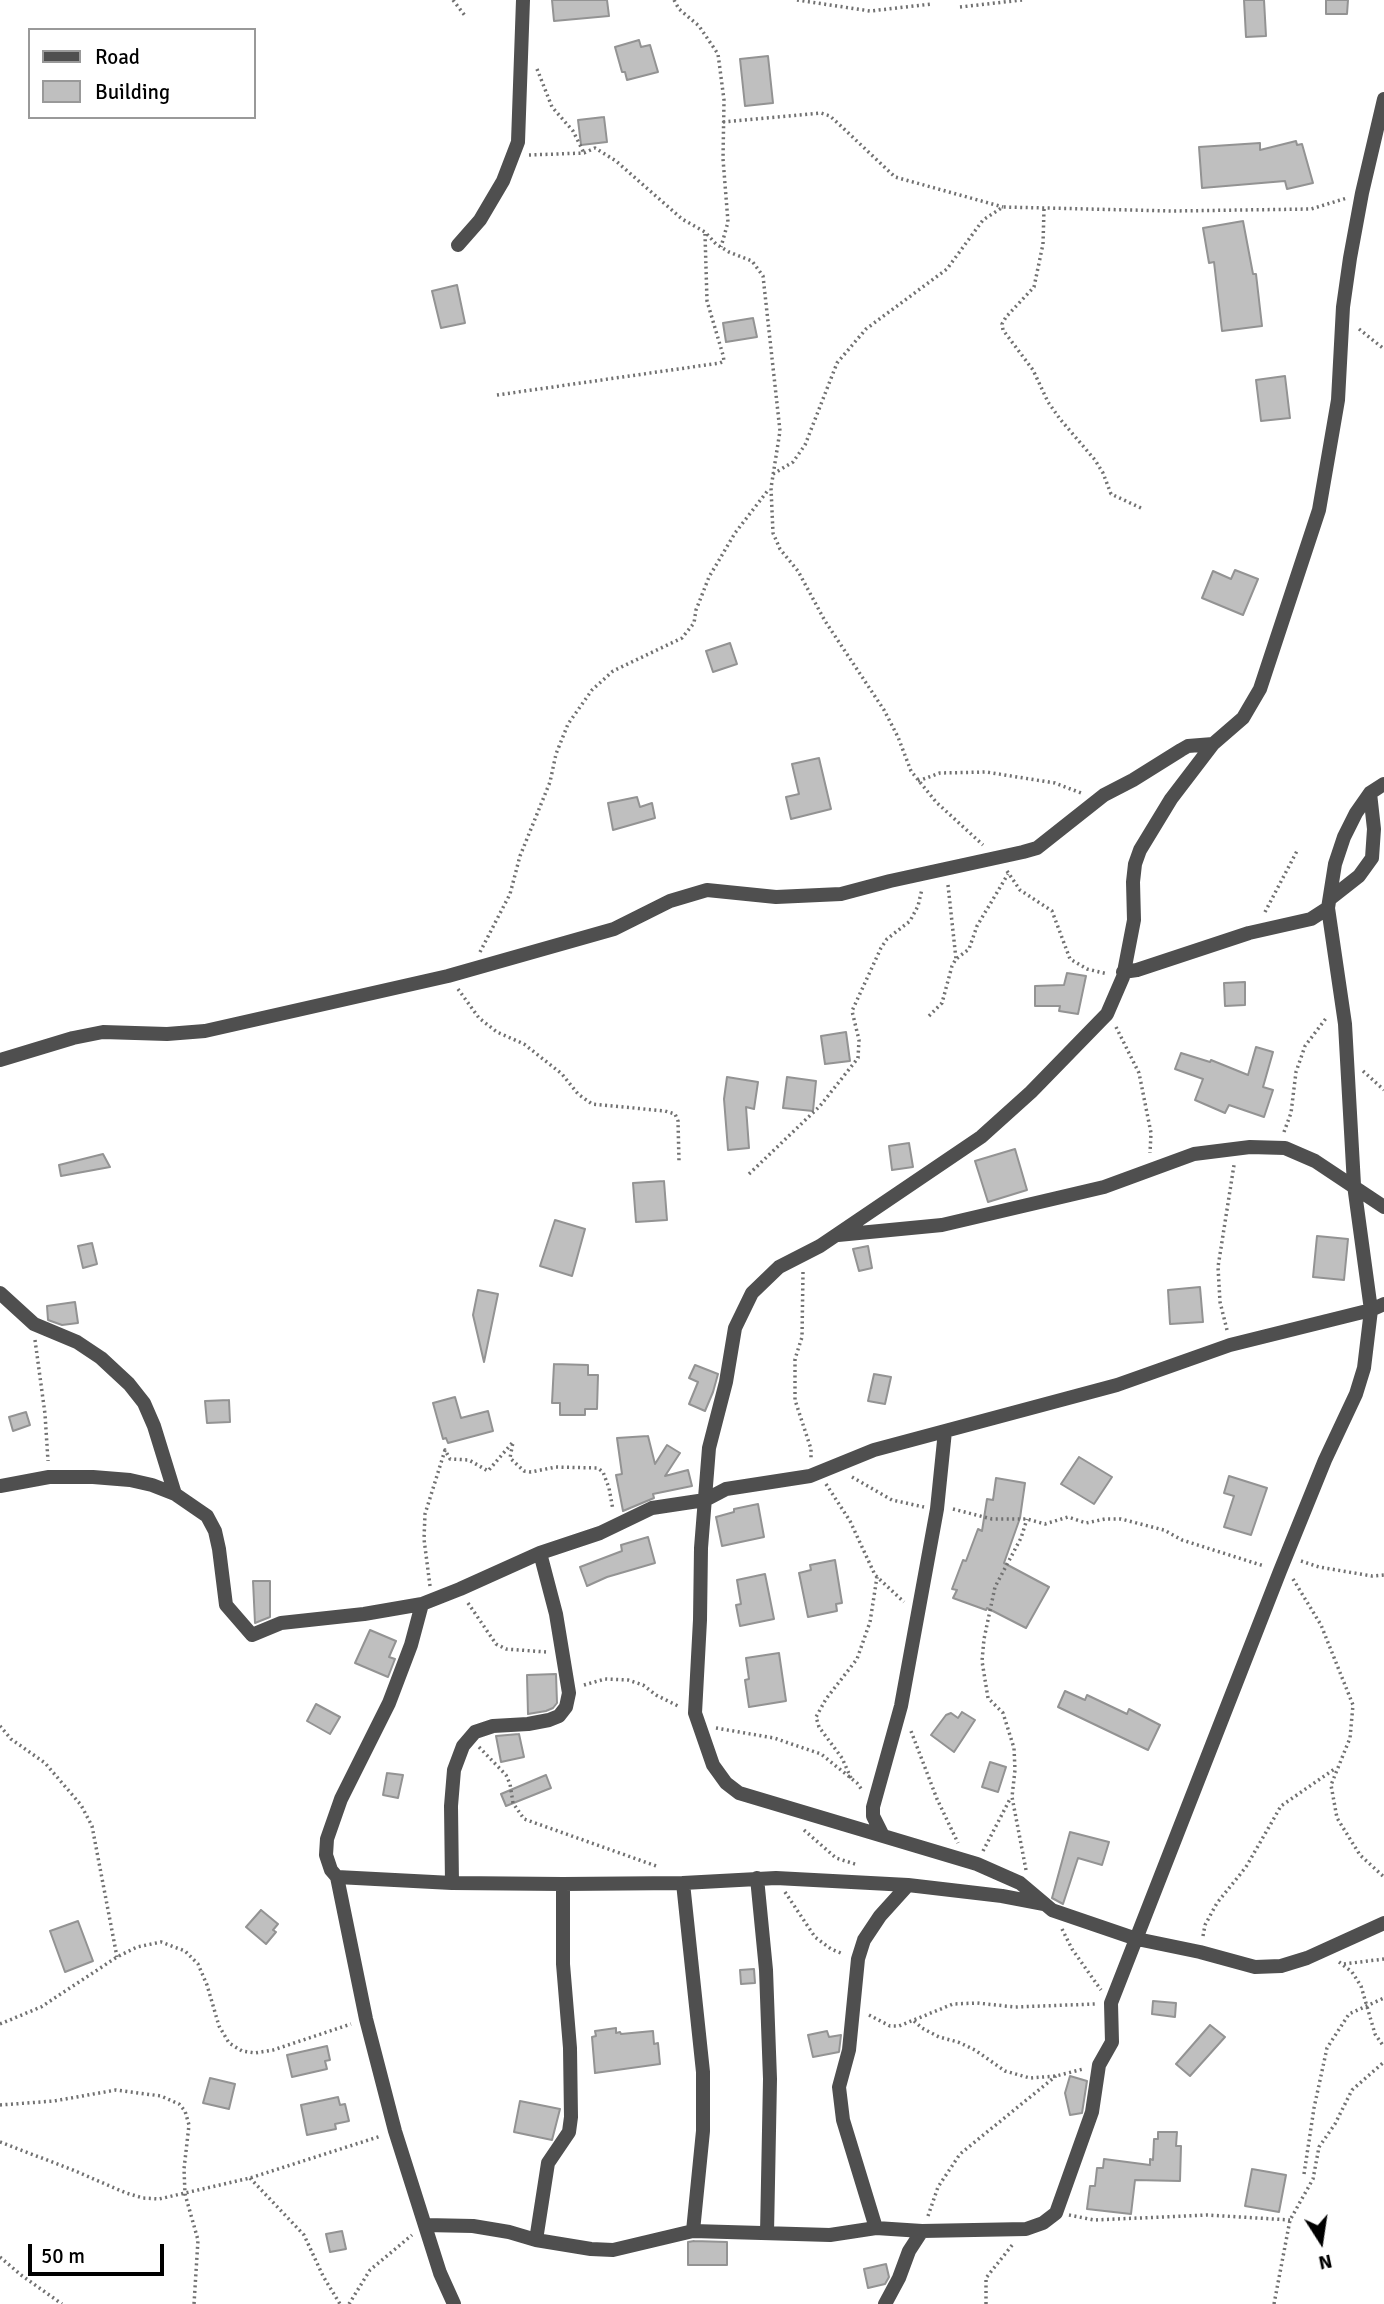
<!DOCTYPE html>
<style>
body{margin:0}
#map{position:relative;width:1384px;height:2304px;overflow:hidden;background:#fff;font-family:Signika,sans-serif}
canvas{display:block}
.legend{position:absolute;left:28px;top:28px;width:228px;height:91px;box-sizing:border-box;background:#fff;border:2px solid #999;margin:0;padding:9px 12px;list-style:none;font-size:21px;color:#000}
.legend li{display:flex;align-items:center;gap:14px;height:35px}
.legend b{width:35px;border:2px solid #999}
.north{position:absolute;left:1286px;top:2206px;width:70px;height:70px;-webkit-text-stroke:5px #fff;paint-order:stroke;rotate:168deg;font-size:19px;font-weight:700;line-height:28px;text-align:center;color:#000}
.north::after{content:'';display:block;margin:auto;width:24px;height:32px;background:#000;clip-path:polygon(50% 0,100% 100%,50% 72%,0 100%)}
.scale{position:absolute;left:28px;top:2244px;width:136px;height:32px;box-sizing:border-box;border:4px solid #000;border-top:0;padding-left:9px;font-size:21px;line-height:24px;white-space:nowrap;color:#000;-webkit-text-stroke:5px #fff;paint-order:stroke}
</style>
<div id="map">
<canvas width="1384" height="2304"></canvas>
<ul class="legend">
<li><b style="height:9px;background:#4f4f4f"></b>Road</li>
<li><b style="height:19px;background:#bfbfbf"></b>Building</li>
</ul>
<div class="north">N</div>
<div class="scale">50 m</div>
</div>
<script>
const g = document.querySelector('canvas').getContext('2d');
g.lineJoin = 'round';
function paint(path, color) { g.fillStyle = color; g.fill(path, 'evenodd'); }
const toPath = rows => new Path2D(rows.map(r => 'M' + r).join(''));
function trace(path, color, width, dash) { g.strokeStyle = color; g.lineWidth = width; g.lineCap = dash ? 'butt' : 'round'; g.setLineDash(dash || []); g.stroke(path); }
const building = toPath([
 [552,0,607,0,609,16,554,21,552,0],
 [1244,0,1264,0,1266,36,1246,37,1244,0],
 [1326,0,1348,0,1347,14,1326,14,1326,0],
 [639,40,641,47,650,45,658,72,627,80,625,72,622,72,615,47,639,40],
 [768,56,773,103,745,106,740,59,768,56],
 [604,117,607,142,581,145,578,120,604,117],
 [1296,141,1297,145,1302,144,1313,183,1287,189,1285,181,1202,188,1199,147,1260,143,1260,150,1296,141],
 [1243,221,1253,274,1256,274,1262,326,1222,331,1214,262,1209,263,1203,228,1243,221],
 [457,285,465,323,441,328,432,291,457,285],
 [753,318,757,337,726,342,723,323,753,318],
 [1285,376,1290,418,1261,421,1256,380,1285,376],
 [1235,570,1258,579,1243,615,1202,598,1213,571,1231,579,1235,570],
 [730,643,737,664,713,672,706,651,730,643],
 [819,758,831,809,791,819,786,797,799,794,792,764,819,758],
 [637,797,640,807,652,803,655,818,613,830,608,803,637,797],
 [1067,973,1086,976,1078,1014,1059,1011,1060,1006,1035,1006,1035,986,1064,985,1067,973],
 [1245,982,1245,1005,1225,1006,1224,983,1245,982],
 [846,1032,850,1061,825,1064,821,1036,846,1032],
 [1256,1047,1273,1052,1263,1087,1273,1090,1264,1117,1229,1105,1225,1113,1195,1100,1203,1079,1175,1069,1181,1053,1210,1062,1211,1060,1248,1075,1256,1047],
 [727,1077,758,1082,754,1109,746,1107,749,1148,728,1150,724,1099,727,1077],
 [787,1077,816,1081,813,1111,783,1108,787,1077],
 [909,1143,913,1167,892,1170,889,1146,909,1143],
 [1015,1149,1027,1190,988,1202,975,1161,1015,1149],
 [103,1154,110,1167,61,1176,59,1165,103,1154],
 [664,1181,667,1220,636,1222,633,1183,664,1181],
 [555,1220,585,1229,572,1276,540,1266,555,1220],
 [1317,1236,1348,1239,1344,1280,1313,1277,1317,1236],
 [92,1243,97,1264,83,1268,78,1246,92,1243],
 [868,1246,872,1268,859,1271,853,1249,868,1246],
 [1200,1287,1203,1322,1170,1324,1168,1290,1200,1287],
 [478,1290,498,1294,484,1362,473,1315,478,1290],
 [75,1302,78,1323,62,1325,48,1320,47,1306,75,1302],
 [554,1364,588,1365,588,1375,598,1375,597,1409,585,1409,585,1415,560,1415,560,1403,552,1403,554,1364],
 [695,1365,718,1374,713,1392,705,1411,689,1404,698,1382,689,1378,695,1365],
 [874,1374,891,1377,885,1404,868,1401,874,1374],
 [455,1397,461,1418,488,1411,493,1431,448,1443,446,1438,443,1439,433,1403,455,1397],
 [229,1400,230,1422,207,1423,205,1401,229,1400],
 [26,1412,30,1425,13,1431,9,1417,26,1412],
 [648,1436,655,1464,667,1445,680,1453,665,1476,688,1470,692,1486,653,1494,654,1498,623,1511,616,1475,622,1474,617,1438,648,1436],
 [1079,1457,1112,1477,1094,1504,1061,1484,1079,1457],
 [1229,1476,1267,1488,1251,1535,1224,1527,1234,1496,1224,1493,1229,1476],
 [996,1478,1025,1483,1020,1518,1004,1563,1049,1587,1026,1628,987,1608,986,1610,953,1598,957,1590,952,1589,963,1560,966,1561,978,1529,982,1531,987,1499,993,1500,996,1478],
 [758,1504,764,1537,722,1546,716,1517,734,1512,734,1509,758,1504],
 [648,1537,655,1563,607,1577,587,1586,580,1567,622,1551,621,1545,648,1537],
 [835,1560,842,1603,836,1604,837,1611,808,1617,799,1573,811,1570,810,1565,835,1560],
 [765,1574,774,1619,740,1626,736,1605,741,1604,737,1580,765,1574],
 [253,1581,270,1581,270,1617,255,1623,253,1581],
 [370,1630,396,1641,389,1657,395,1659,388,1677,355,1663,370,1630],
 [779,1653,786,1701,749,1707,745,1680,749,1679,746,1658,779,1653],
 [556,1674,557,1703,553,1708,546,1711,528,1714,527,1675,556,1674],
 [1065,1691,1085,1700,1087,1695,1127,1714,1129,1709,1160,1725,1148,1750,1058,1707,1065,1691],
 [316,1704,340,1717,330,1734,307,1721,316,1704],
 [962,1712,975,1720,954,1752,931,1735,946,1715,951,1713,958,1718,962,1712],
 [519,1734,524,1757,501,1762,496,1736,519,1734],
 [990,1762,1006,1767,998,1792,982,1787,990,1762],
 [387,1773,403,1775,398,1798,383,1795,387,1773],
 [546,1775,551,1788,506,1806,501,1794,546,1775],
 [1070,1832,1109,1842,1102,1865,1078,1858,1063,1904,1052,1898,1070,1832],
 [261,1910,278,1924,273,1930,276,1932,266,1944,246,1927,261,1910],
 [78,1921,93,1961,65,1972,50,1931,78,1921],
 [754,1969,755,1983,741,1984,740,1970,754,1969],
 [1153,2001,1176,2003,1175,2017,1152,2014,1153,2001],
 [1210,2025,1225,2037,1190,2076,1176,2064,1210,2025],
 [616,2028,616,2033,620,2032,621,2034,653,2031,654,2044,658,2043,660,2064,595,2073,592,2037,596,2036,595,2031,616,2028],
 [827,2031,829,2037,841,2035,839,2052,813,2057,808,2035,827,2031],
 [327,2046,330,2060,325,2061,327,2069,292,2077,287,2055,327,2046],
 [1070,2076,1087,2081,1082,2113,1070,2115,1065,2093,1070,2076],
 [210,2078,235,2084,229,2109,203,2103,210,2078],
 [338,2097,340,2105,345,2104,349,2121,335,2124,336,2129,307,2135,301,2105,338,2097],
 [520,2101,560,2109,552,2140,514,2132,520,2101],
 [1158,2132,1177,2132,1176,2146,1181,2146,1180,2181,1135,2180,1131,2214,1087,2209,1090,2186,1095,2186,1097,2168,1103,2168,1104,2159,1150,2165,1150,2159,1153,2160,1154,2139,1158,2139,1158,2132],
 [1252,2169,1286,2175,1279,2212,1245,2206,1252,2169],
 [342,2231,346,2249,330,2252,326,2234,342,2231],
 [694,2241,727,2242,727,2265,688,2265,688,2242,694,2241],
 [886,2264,889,2277,885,2284,868,2288,864,2269,886,2264]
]);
paint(building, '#bfbfbf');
trace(building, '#939393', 2);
trace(toPath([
 [453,0,466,17],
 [674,0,679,9,699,26,718,54,724,100,723,159,728,222,721,247],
 [797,0,870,11,932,4],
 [960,7,1022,0],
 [537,69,552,107,573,131,584,153],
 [723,122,821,113,830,116,842,127,895,177,1003,207],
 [529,155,584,153,595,148,616,161,682,219,705,232,716,244,729,252,752,261,763,276,780,431,771,488,773,533,780,549,798,571,825,621,884,710,898,737,911,771,936,802,983,845],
 [1044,209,1043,244,1034,287,1006,317,1002,324,1003,330,1033,370,1048,402,1060,419,1095,460,1103,473,1111,494,1143,509],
 [1359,329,1384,349],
 [497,395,720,363,724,361,723,355,707,301,705,234],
 [773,474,793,462,805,445,837,363,866,329,947,269,983,220,1003,207,1173,211,1311,209,1347,198],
 [918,781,940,773,986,772,1055,783,1081,793],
 [1007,871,1020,890,1052,911,1070,959,1087,969,1108,974],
 [948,885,956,959],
 [1265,912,1297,851],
 [480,952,510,894,520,856,550,782,556,754,568,724,592,690,613,671,682,638,694,623,696,610,709,577,735,533,769,489],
 [458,989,479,1018,497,1032,524,1044,562,1074,578,1094,592,1104,665,1111,675,1114,678,1121,679,1161],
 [929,1016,942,1003,952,966,956,959,969,949,977,926,1008,874],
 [1116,1027,1139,1073,1151,1133,1150,1153],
 [1363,1071,1384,1090],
 [1284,1132,1291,1113,1296,1072,1305,1046,1327,1017],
 [749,1174,820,1106,858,1058,859,1040,852,1011,881,948,887,939,910,921,918,906,922,889],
 [803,1272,802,1337,795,1359,795,1400,811,1449,811,1460],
 [1227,1330,1220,1302,1218,1267,1234,1165],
 [35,1340,45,1414,48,1461],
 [852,1477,892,1500,924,1507],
 [826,1484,850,1521,875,1575,904,1602],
 [953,1509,992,1519,1027,1519,1045,1524,1068,1517,1086,1523,1105,1519,1121,1519,1164,1530,1182,1540,1264,1566],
 [1301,1561,1319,1567,1372,1576,1384,1575],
 [1293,1579,1321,1625,1353,1705,1350,1738,1331,1785,1337,1818,1360,1855,1384,1877],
 [430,1586,424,1539,425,1514,445,1450,450,1459,469,1460,488,1471,513,1442,510,1458,524,1471,531,1472,556,1467,598,1468,603,1472,609,1488,613,1510],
 [468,1603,496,1644,506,1649,546,1652],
 [584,1685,605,1679,628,1680,643,1685,656,1695,680,1707],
 [0,1726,11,1739,45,1763,81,1805,92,1826,117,1957],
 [716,1728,774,1738,821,1754,857,1783,862,1790],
 [911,1731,937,1799,958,1843],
 [479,1747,506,1775,510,1784,513,1803,524,1819,659,1867],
 [851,1778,842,1758,819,1727,816,1717,826,1699,857,1659,870,1622,877,1577],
 [804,1830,836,1858,858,1865],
 [983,1851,1010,1799],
 [1026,1870,1012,1797,1015,1770,1014,1748,1003,1713,988,1698,982,1661,984,1639,995,1587,1021,1538,1027,1519],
 [785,1892,815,1937,831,1949,843,1954],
 [1062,1929,1072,1949,1101,1990],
 [1203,1936,1205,1925,1217,1903,1246,1867,1281,1806,1336,1768],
 [1339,1962,1352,1972,1361,1986,1375,2034,1384,2047],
 [1344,1964,1384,1959],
 [869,2015,890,2026,899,2026,953,2004,977,2003,1015,2007,1095,2004],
 [914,2021,922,2028,939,2037,958,2042,975,2050,1005,2071,1030,2078,1056,2076,1083,2069],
 [0,2024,41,2007,117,1957,137,1947,161,1942,185,1951,198,1964,207,1985,219,2026,229,2043,242,2051,255,2053,273,2050,351,2024],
 [0,2105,54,2101,116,2090,161,2096,179,2104,185,2111,189,2125,184,2169,185,2194,198,2240,194,2304],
 [0,2142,73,2170,126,2193,143,2198,159,2199,250,2178,381,2136],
 [1304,2174,1314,2108,1327,2048,1349,2014,1384,1998],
 [250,2178,304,2235,323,2276,340,2304],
 [1069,2215,1094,2220,1207,2215,1290,2220],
 [928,2216,938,2187,960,2154,1056,2076],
 [0,2257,21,2275,62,2304],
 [349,2304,370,2270,412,2235],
 [986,2304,986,2278,1013,2244],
 [1274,2304,1290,2220,1313,2179,1319,2147,1335,2124,1352,2090,1384,2062]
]), '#717171', 3.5, [2, 3.5]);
trace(toPath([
 [1384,99,1362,193,1350,258,1343,307,1338,400,1319,510,1260,689,1243,718,1213,744,1171,799,1140,850,1135,864,1133,882,1134,920,1123,977,1107,1014,1031,1092,981,1137,820,1246,779,1267,752,1293,735,1328,726,1382,709,1448,701,1548,700,1620,695,1713,713,1765,726,1783,739,1793,977,1864,1020,1883,1052,1910,1137,1939,1200,1952,1255,1967,1281,1966,1307,1958,1384,1923],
 [458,245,480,220,503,181,518,142,523,0],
 [1331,898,1359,876,1372,858,1374,829,1370,793],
 [1123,972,1137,970,1249,933,1311,919,1328,908],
 [0,1060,73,1038,103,1032,167,1034,205,1031,448,976,614,929,670,901,707,890,776,897,841,894,890,881,1023,852,1037,848,1104,795,1133,780,1181,750,1188,746,1213,744],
 [838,1235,942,1225,1104,1187,1194,1154,1250,1147,1285,1148,1315,1161,1384,1207],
 [0,1293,34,1324,77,1342,101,1358,129,1384,144,1403,154,1426,175,1494],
 [0,1486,49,1477,93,1477,130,1480,152,1485,175,1494,207,1516,215,1531,219,1549,226,1605,252,1635,281,1623,364,1614,422,1604,460,1589,540,1553,600,1533,652,1508,705,1500,726,1489,810,1476,874,1450,1117,1385,1230,1345,1371,1310,1384,1304],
 [422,1604,411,1645,389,1703,341,1799,327,1839,326,1855,331,1870,337,1877,452,1883,563,1884,683,1883,776,1878,908,1885,1002,1896,1044,1904],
 [882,1834,873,1816,873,1807,901,1706,937,1509,945,1431],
 [337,1877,366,2019,395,2131,440,2273,454,2304],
 [757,1878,766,1970,770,2079,767,2233],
 [452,1883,451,1806,454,1770,463,1746,475,1732,493,1726,528,1724,549,1720,559,1716,566,1707,569,1693,556,1614,540,1553],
 [683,1883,703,2072,703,2131,693,2231],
 [425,2225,473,2226,509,2232,536,2240,591,2249,613,2250,693,2231,830,2235,876,2228,922,2231],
 [876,2228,843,2120,839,2087,849,2050,858,1959,864,1940,880,1916,908,1885],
 [536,2240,548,2163,569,2132,571,2117,570,2048,563,1964,563,1884],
 [885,2304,899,2278,909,2251,922,2231,1026,2229,1043,2223,1056,2213,1092,2112,1099,2065,1112,2042,1111,2003,1280,1571,1325,1460,1356,1394,1364,1368,1371,1310,1354,1185,1345,1024,1328,908,1335,864,1344,837,1356,813,1370,793,1384,784]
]), '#4f4f4f', 14);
</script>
